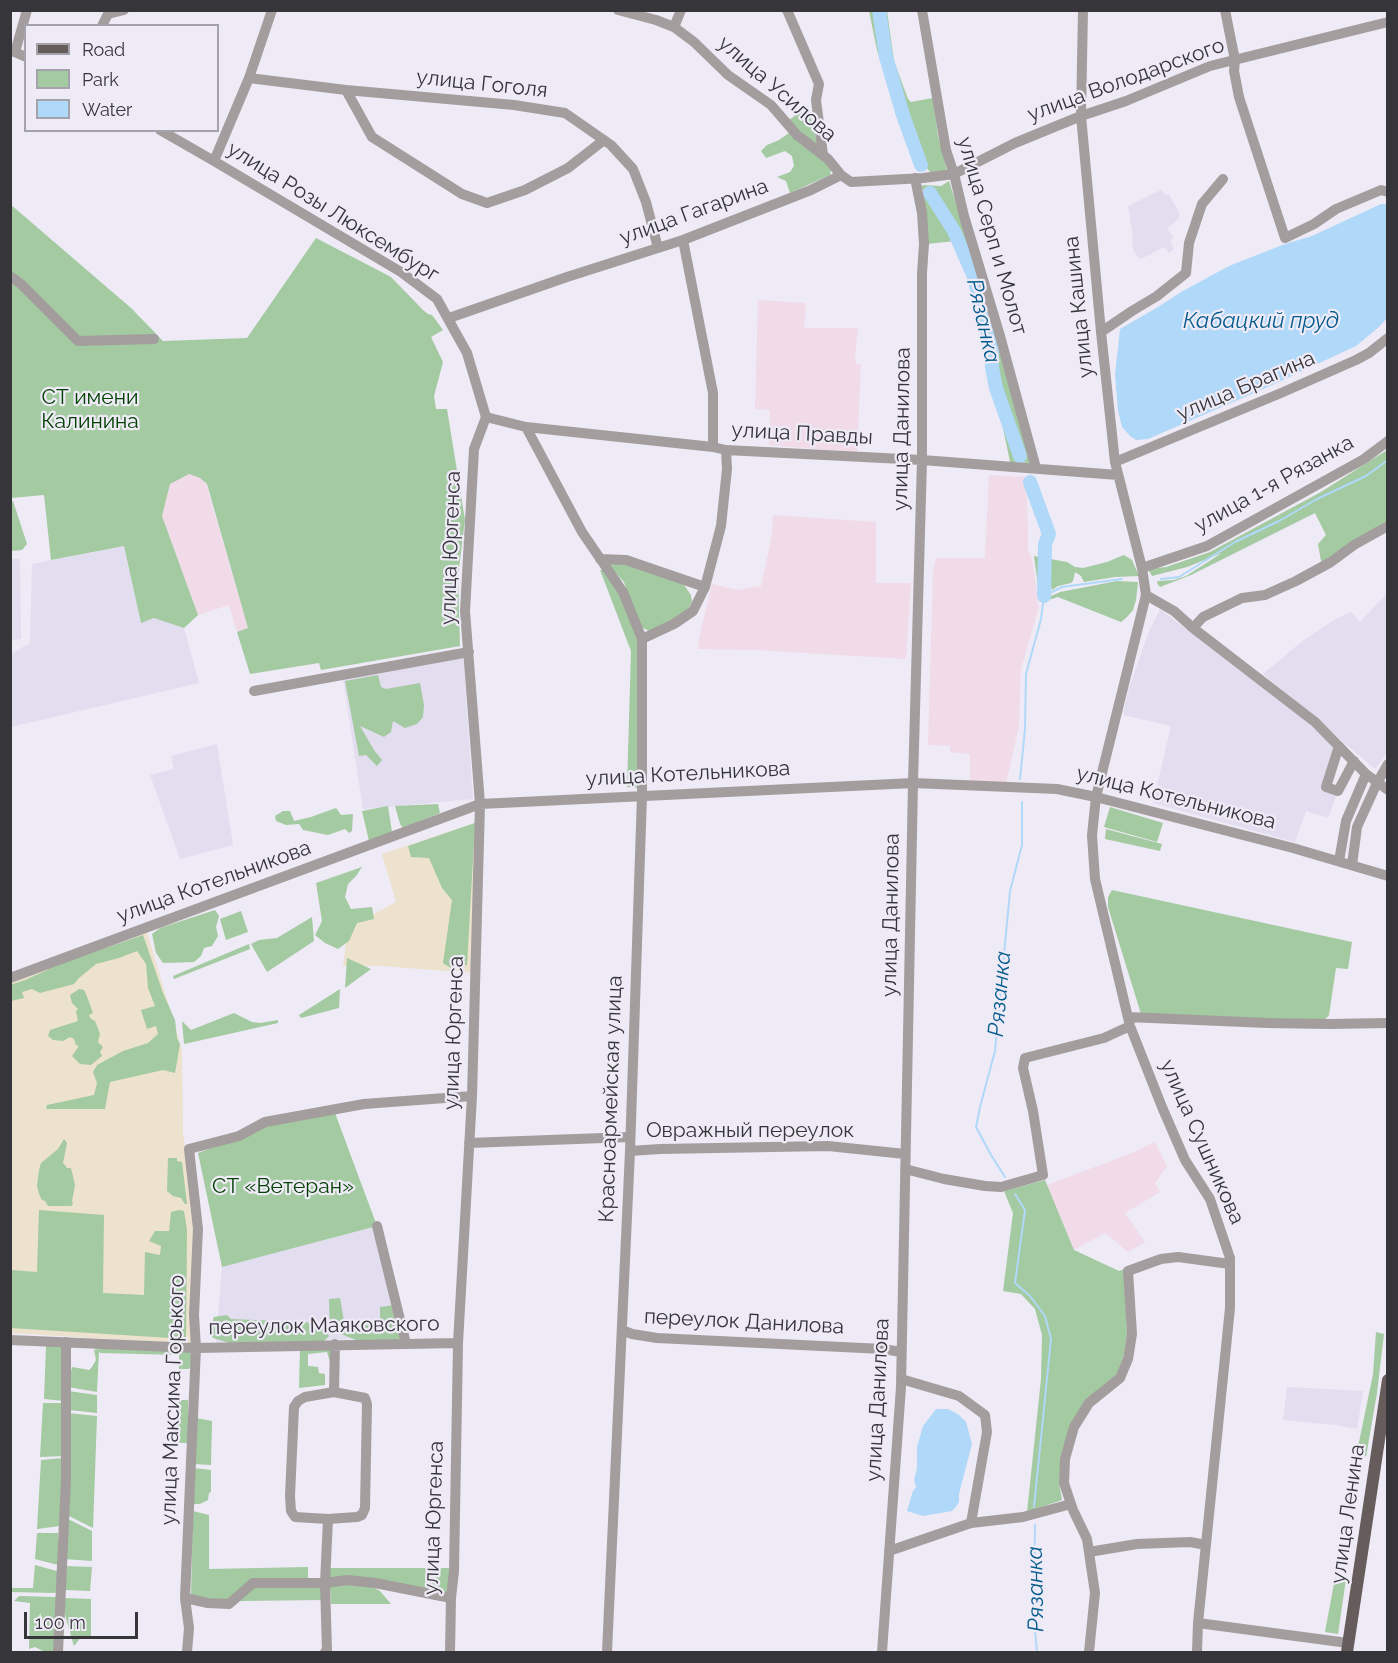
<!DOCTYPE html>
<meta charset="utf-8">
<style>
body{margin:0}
#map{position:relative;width:1398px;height:1663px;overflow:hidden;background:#eeeaf6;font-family:Raleway,sans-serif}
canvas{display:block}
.frame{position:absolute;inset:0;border:12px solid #363539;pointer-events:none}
.legend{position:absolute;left:24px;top:24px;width:195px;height:108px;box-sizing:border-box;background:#eeeaf6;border:2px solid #a4a2aa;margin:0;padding:8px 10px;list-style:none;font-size:18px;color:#363539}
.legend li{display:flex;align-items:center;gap:12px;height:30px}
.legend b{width:30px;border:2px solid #a4a2aa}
.scale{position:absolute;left:24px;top:1612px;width:114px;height:27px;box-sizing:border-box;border:3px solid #363539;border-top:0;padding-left:8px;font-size:18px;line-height:21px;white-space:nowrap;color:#363539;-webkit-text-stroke:4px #eeeaf6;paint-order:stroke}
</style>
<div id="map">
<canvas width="1398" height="1663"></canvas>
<div class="frame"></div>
<ul class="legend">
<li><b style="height:8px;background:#665c5c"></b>Road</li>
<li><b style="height:16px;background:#a3caa0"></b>Park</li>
<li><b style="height:16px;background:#b0d8f9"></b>Water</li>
</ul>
<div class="scale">100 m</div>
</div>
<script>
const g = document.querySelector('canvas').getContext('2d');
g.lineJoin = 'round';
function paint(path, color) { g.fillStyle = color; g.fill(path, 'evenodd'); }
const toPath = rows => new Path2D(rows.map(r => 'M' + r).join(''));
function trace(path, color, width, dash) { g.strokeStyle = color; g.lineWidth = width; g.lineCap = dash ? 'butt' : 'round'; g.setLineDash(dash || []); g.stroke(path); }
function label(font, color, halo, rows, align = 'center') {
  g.font = font + ' Raleway,sans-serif'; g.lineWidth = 4.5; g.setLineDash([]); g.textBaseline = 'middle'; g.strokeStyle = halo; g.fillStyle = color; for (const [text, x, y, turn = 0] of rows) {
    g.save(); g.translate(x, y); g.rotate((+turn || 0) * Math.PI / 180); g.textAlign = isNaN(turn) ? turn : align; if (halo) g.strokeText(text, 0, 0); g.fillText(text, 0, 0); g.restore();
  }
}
paint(toPath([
 [1161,190,1165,195,1169,194,1179,213,1179,218,1167,229,1174,237,1170,240,1174,249,1169,253,1164,247,1141,259,1136,255,1132,246,1133,237,1128,206],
 [124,546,141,622,154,618,184,628,199,683,11,727,11,654,30,643,32,564],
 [11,559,20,559,21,639,11,640],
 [1387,593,1387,753,1375,769,1263,674,1300,643,1334,620,1351,612,1360,622],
 [1160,609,1300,716,1338,750,1326,786,1338,791,1328,818,1306,811,1295,842,1153,803,1171,726,1123,715,1129,688,1149,631],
 [463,653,473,799,363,809,343,679],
 [217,744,233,845,180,859,150,775,174,769,171,756],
 [377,1226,404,1338,216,1342,222,1267],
 [1287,1387,1363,1391,1357,1429,1335,1425,1283,1420]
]), '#e3ddf0');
paint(toPath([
 [758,300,806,303,804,328,858,328,855,356,856,364,861,364,857,452,769,445,770,410,755,409],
 [189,474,200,478,206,484,248,628,237,632,229,605,198,615,162,516,170,483],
 [989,475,1026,477,1028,528,1028,551,1032,559,1039,607,1021,669,1019,726,1006,784,970,781,970,754,950,752,950,746,928,745,933,571,936,558,985,558],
 [773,515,876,522,876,583,911,583,906,659,756,650,698,649,699,638,712,584,737,590,761,586,772,535],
 [1155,1142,1167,1166,1155,1183,1160,1192,1125,1213,1145,1242,1128,1252,1105,1233,1074,1250,1047,1185,1132,1153]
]), '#f1dbe8');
paint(toPath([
 [475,823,473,973,381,966,343,966,348,928,396,902,382,854],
 [147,932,182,1050,183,1132,194,1239,192,1344,11,1333,10,980,37,968,112,947]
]), '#ece2cd');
paint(toPath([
 [869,11,887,11,894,61,908,99,911,102,933,98,938,136,948,174,931,173,922,162,919,150,905,119,900,94,887,82,877,50],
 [808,106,819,151,789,120],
 [789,133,828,165,831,169,830,175,790,193,786,181,777,177,790,172,794,166,792,156,785,151,766,158,761,151,767,145,779,140],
 [949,181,982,286,1031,463,1010,462,987,351,986,331,982,310,978,309,958,244,955,241,927,244,923,206,924,191,921,187,923,185,941,186],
 [10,204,131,308,163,341,247,338,316,238,391,277,423,310,428,314,432,315,443,330,431,337,443,362,434,396,436,409,447,409,465,520,458,576,460,646,321,670,319,663,250,674,237,632,248,628,207,484,200,478,189,474,170,484,162,516,198,615,184,628,154,618,141,623,124,546,51,560,44,495,11,498],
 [1387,450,1387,522,1327,562,1321,561,1318,544,1326,535,1315,513,1191,575,1160,587,1157,583,1158,581,1174,580,1186,576,1222,553,1187,567,1152,576,1148,569,1166,567,1210,552,1321,492],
 [13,501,27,544,22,550,11,551,11,502],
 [1124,555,1132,560,1139,576,1115,577,1084,582,1081,576,1075,572,1073,581,1071,583,1058,586,1052,590,1047,574,1044,577,1043,592,1039,593,1034,556,1067,562,1075,567,1083,568,1107,562],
 [617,563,626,563,682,582,691,595,692,601,687,612,651,632,639,626,624,582,608,565],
 [600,570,604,570,622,593,641,642,640,788,627,787,631,651],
 [1117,581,1138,582,1136,600,1133,610,1127,617,1121,622,1058,597,1048,600,1047,598,1060,592],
 [378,675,381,687,386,689,420,683,424,705,423,717,417,724,405,728,393,721,391,732,384,737,360,726,374,750,382,760,377,766,366,755,359,756,345,681],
 [438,804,440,813,403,828,400,824,395,806],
 [388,806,392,832,369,841,362,811],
 [1110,807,1163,823,1157,842,1104,827],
 [336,808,341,815,353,814,352,831,349,833,345,829,328,835,303,830,299,824,286,825,276,821,275,816,283,811,290,811,294,821,311,817],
 [475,823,467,965,451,968,443,963,452,900,442,888,429,858,411,857,408,846],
 [1106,829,1162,844,1160,851,1105,839],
 [362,867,356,876,348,884,345,897,351,909,372,907,374,919,357,923,349,941,338,949,325,943,315,935,322,921,316,883],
 [1112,890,1352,942,1348,969,1336,968,1329,1015,1323,1022,1141,1014,1108,907,1108,897],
 [215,910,219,916,216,927,218,936,212,946,204,948,201,956,194,962,163,963,156,953,152,934,160,928],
 [241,911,248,932,226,940,220,919],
 [312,917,314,941,267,972,251,944,259,940,277,938],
 [143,935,163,993,175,1020,177,1038,180,1044,175,1073,163,1070,110,1082,105,1109,46,1109,47,1105,94,1095,97,1083,93,1072,97,1065,123,1051,148,1043,158,1034,156,1026,147,1029,141,1010,155,1006,148,988,146,964,137,951,119,958,96,964,79,978,74,984,40,993,32,989,22,992,24,998,11,1001,10,985,25,980,65,962],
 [249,944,250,949,174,979,173,976],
 [347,958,371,969,345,988],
 [79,989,84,990,86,994,93,1013,89,1015,90,1018,95,1021,100,1034,98,1042,103,1047,100,1052,102,1056,91,1065,80,1064,72,1056,79,1046,76,1045,74,1039,70,1037,63,1041,53,1040,48,1036,50,1030,78,1021,76,1011,78,1009,72,1003,70,995],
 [340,989,339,1008,301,1018,299,1015],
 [234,1013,252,1022,260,1023,278,1020,278,1023,184,1044,182,1021,191,1030],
 [335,1113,377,1226,222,1267,198,1153,268,1126],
 [64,1139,67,1143,63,1163,67,1168,71,1168,75,1185,72,1201,73,1204,71,1206,48,1206,45,1201,42,1200,39,1194,37,1186,39,1170,41,1163,58,1149],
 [168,1158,177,1158,177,1161,182,1162,187,1204,185,1204,181,1198,173,1196,167,1191],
 [1045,1180,1074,1250,1119,1271,1124,1269,1127,1335,1123,1358,1116,1375,1086,1400,1062,1458,1059,1482,1062,1500,1027,1512,1041,1379,1042,1335,1035,1309,1021,1294,1003,1291,1013,1213,1004,1191],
 [39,1210,104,1215,103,1293,144,1295,145,1252,160,1255,161,1246,149,1241,155,1231,169,1231,171,1212,179,1210,184,1211,187,1230,186,1339,11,1328,11,1270,37,1272],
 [340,1298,345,1327,380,1324,380,1307,394,1305,402,1338,399,1340,358,1341,341,1334,330,1333,329,1299],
 [227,1315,231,1319,305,1322,316,1324,327,1331,329,1336,322,1343,233,1344,213,1338,209,1331,214,1317],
 [1376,1332,1384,1334,1377,1393,1366,1457,1358,1447,1373,1374],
 [94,1343,182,1349,195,1354,189,1369,179,1369,179,1355,100,1353,99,1351,97,1392,68,1387,72,1367,89,1370,92,1367,96,1360,94,1350,98,1350,94,1349],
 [46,1346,64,1346,64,1401,44,1399],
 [331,1346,330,1362,327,1352,308,1354,308,1366,318,1367,319,1373,325,1374,325,1385,299,1388,300,1348],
 [68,1391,97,1395,97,1413,69,1410],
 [179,1400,188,1400,188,1443,176,1443],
 [43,1403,64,1403,64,1456,40,1457],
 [68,1413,97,1416,93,1528,67,1515],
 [196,1418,212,1421,211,1465,194,1464],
 [64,1458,60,1526,37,1529,41,1460],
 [194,1468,211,1470,211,1492,209,1493,208,1500,200,1504,193,1504],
 [193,1511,209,1515,209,1569,308,1567,308,1581,253,1580,229,1601,191,1596],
 [66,1518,92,1531,92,1561,64,1559],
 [37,1533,58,1533,58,1565,35,1559],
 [35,1565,60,1572,58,1591,55,1593,11,1592,11,1588,33,1588],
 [64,1566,92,1567,90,1591,65,1590],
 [329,1568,451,1568,450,1594,328,1580],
 [1335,1578,1346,1579,1338,1634,1325,1632],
 [322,1583,323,1600,239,1601,257,1584],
 [346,1583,369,1585,380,1591,391,1604,331,1604,330,1587],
 [19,1596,56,1597,56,1651,43,1651,35,1647,29,1649,30,1603,14,1601],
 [64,1598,91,1599,91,1638,81,1637,74,1646,63,1608]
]), '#a3caa0');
paint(toPath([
 [1381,204,1386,204,1387,206,1388,317,1379,327,1356,346,1270,386,1148,439,1136,440,1130,436,1122,427,1118,411,1115,375,1120,329,1158,307,1181,292,1229,266,1285,244,1312,236],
 [936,1409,948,1409,959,1415,966,1422,972,1444,959,1494,959,1502,955,1508,952,1511,923,1516,907,1511,913,1491,916,1487,914,1480,917,1468,917,1447,923,1426]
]), '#b0d8f9');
trace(toPath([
 [1161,579,1179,577,1235,542,1279,521,1317,499,1366,476,1388,460],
 [1020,779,1025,729,1026,674,1041,619,1044,596,1062,587,1122,579],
 [1005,1177,991,1155,976,1127,980,1107,995,1051,1010,891,1022,845,1022,802],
 [1015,1194,1025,1210,1015,1283,1030,1296,1045,1316,1051,1339,1034,1507],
 [1035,1525,1034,1619,1037,1652]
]), '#b0d8f9', 2);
trace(toPath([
 [879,10,886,57,903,115,921,165],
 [930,193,954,231,974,277,992,351,992,367,996,388,1020,456],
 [1030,482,1049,534,1045,544,1044,596]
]), '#b0d8f9', 14);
trace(toPath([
 [618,10,656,20,674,27,694,42,728,75,771,105,797,135,828,159,841,175],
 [787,10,819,84,816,100,823,155],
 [922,10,946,150,954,174,964,216,1000,336,1036,468],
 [1083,10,1081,116,1101,332,1115,462,1142,568,1146,595,1096,797,1092,835,1095,879,1130,1026,1162,1107,1185,1160,1210,1199,1230,1258,1230,1308,1198,1623,1197,1652],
 [1225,10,1235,60,1234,71,1239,97,1285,238,1314,224,1336,209,1381,190,1388,192],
 [102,26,108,14,124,10],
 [674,27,681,10],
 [10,50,26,57],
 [15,52,27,10],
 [249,78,346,90,514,105,565,113,611,145,633,169,646,202,658,248],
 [346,90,372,137,462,194,487,203,525,190,568,168,604,140],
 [160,130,214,161,401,272,437,299,467,353,486,417],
 [214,161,249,78,272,10],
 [683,240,713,393,713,447],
 [10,276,21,284,78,341,154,339],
 [449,318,567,277,683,240,811,190,841,175,851,182,923,178,954,174,1015,143,1081,116,1126,101,1210,66,1388,22],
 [1101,332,1132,311,1157,296,1186,273,1189,243,1202,204,1223,179],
 [486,417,526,427,713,447,726,450,922,460,1118,475],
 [526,427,582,532,623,592,642,639,642,796,630,1151,607,1652],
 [1115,462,1281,393,1356,360,1369,353,1388,338],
 [600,559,626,560,705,587],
 [1142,568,1207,546,1364,459,1388,441],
 [1146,595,1174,611,1193,628,1315,722,1366,774,1388,790],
 [1193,628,1203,617,1242,598,1265,595,1296,581,1331,562,1354,545,1388,526],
 [642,639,674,624,693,611,705,587,721,526,727,469,726,450],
 [254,691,469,652],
 [1339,746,1326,787,1338,791,1354,761],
 [1339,861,1346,821,1366,774],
 [1352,865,1357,827,1377,783,1388,764],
 [10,978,480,804,913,783,1057,789,1096,797,1293,848,1388,876],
 [1128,1017,1267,1023,1329,1024,1388,1023],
 [469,1143,630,1137],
 [630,1151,660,1149,828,1146,905,1154],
 [905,1169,944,1179,985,1186,1001,1187,1043,1175,1033,1111,1023,1068,1025,1058,1104,1038,1130,1026],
 [377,1226,406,1344],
 [622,1330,632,1334,657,1338,883,1349,901,1352],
 [10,1340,196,1348,458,1343],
 [901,1379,959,1396,985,1415,987,1432,971,1523],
 [328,1519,357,1517,362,1515,365,1508,367,1404,365,1398,334,1392],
 [889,1551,971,1523,1023,1517,1071,1504],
 [1089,1552,1137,1544,1190,1542,1206,1545],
 [185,1598,208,1603,229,1604,253,1583,325,1583,347,1580,375,1583,451,1598],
 [1198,1623,1348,1643],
 [58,1652,66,1479,66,1342],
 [187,1652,189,1628,185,1598,196,1348,194,1315,198,1229,189,1149,239,1136,265,1122,364,1104,472,1096],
 [325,1652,327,1651,325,1583,328,1519,295,1517,291,1511,290,1496,294,1407,298,1401,305,1397,334,1392,335,1344],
 [450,1652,451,1598,454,1571,458,1343,472,1096,480,804,465,611,474,449,486,417],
 [882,1652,901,1387,913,783,922,460,922,273,924,244,922,213,915,178],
 [1089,1652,1095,1593,1087,1539,1073,1510,1064,1483,1065,1459,1074,1427,1089,1403,1120,1378,1128,1359,1132,1334,1128,1271,1161,1259,1178,1257,1230,1264]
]), '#a39d9d', 10);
trace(toPath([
 [1347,1652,1388,1380]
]), '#665c5c', 12);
label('21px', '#363539', '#eeeaf6', [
 ["улица Володарского",1126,80,-20],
 ["улица Гоголя",482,84,6],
 ["улица Усилова",777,89,41],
 ["улица Розы Люксембург",333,212,32],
 ["улица Гагарина",694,212,-20],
 ["улица Серп и Молот",992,236,74],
 ["улица Кашина",1079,307,-96],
 ["улица Брагина",1246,386,-23],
 ["улица Данилова",902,429,-89],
 ["улица Правды",802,434,3],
 ["улица 1-я Рязанка",1274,484,-29],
 ["улица Юргенса",451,548,-88],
 ["улица Котельникова",688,774,-3],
 ["улица Котельникова",1176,798,14],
 ["улица Котельникова",214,882,-20],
 ["улица Данилова",891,915,-89],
 ["улица Юргенса",454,1033,-88],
 ["Красноармейская улица",611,1099,-88],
 ["Овражный переулок",750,1131],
 ["улица Сушникова",1202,1142,66],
 ["переулок Данилова",744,1322,3],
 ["переулок Маяковского",324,1326,-1],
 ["улица Максима Горького",173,1400,-88],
 ["улица Данилова",878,1400,-87],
 ["улица Ленина",1348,1514,-82],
 ["улица Юргенса",434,1518,-88]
]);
label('21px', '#044204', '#eeeaf6', [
 ["СТ имени",90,398],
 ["Калинина",90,422],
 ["СТ «Ветеран»",283,1187]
]);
label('italic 22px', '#045c8d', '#eeeaf6', [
 ["Рязанка",983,321,77],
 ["Кабацкий пруд",1261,321],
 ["Рязанка",1000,994,-85],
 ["Рязанка",1036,1589,-91]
]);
</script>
